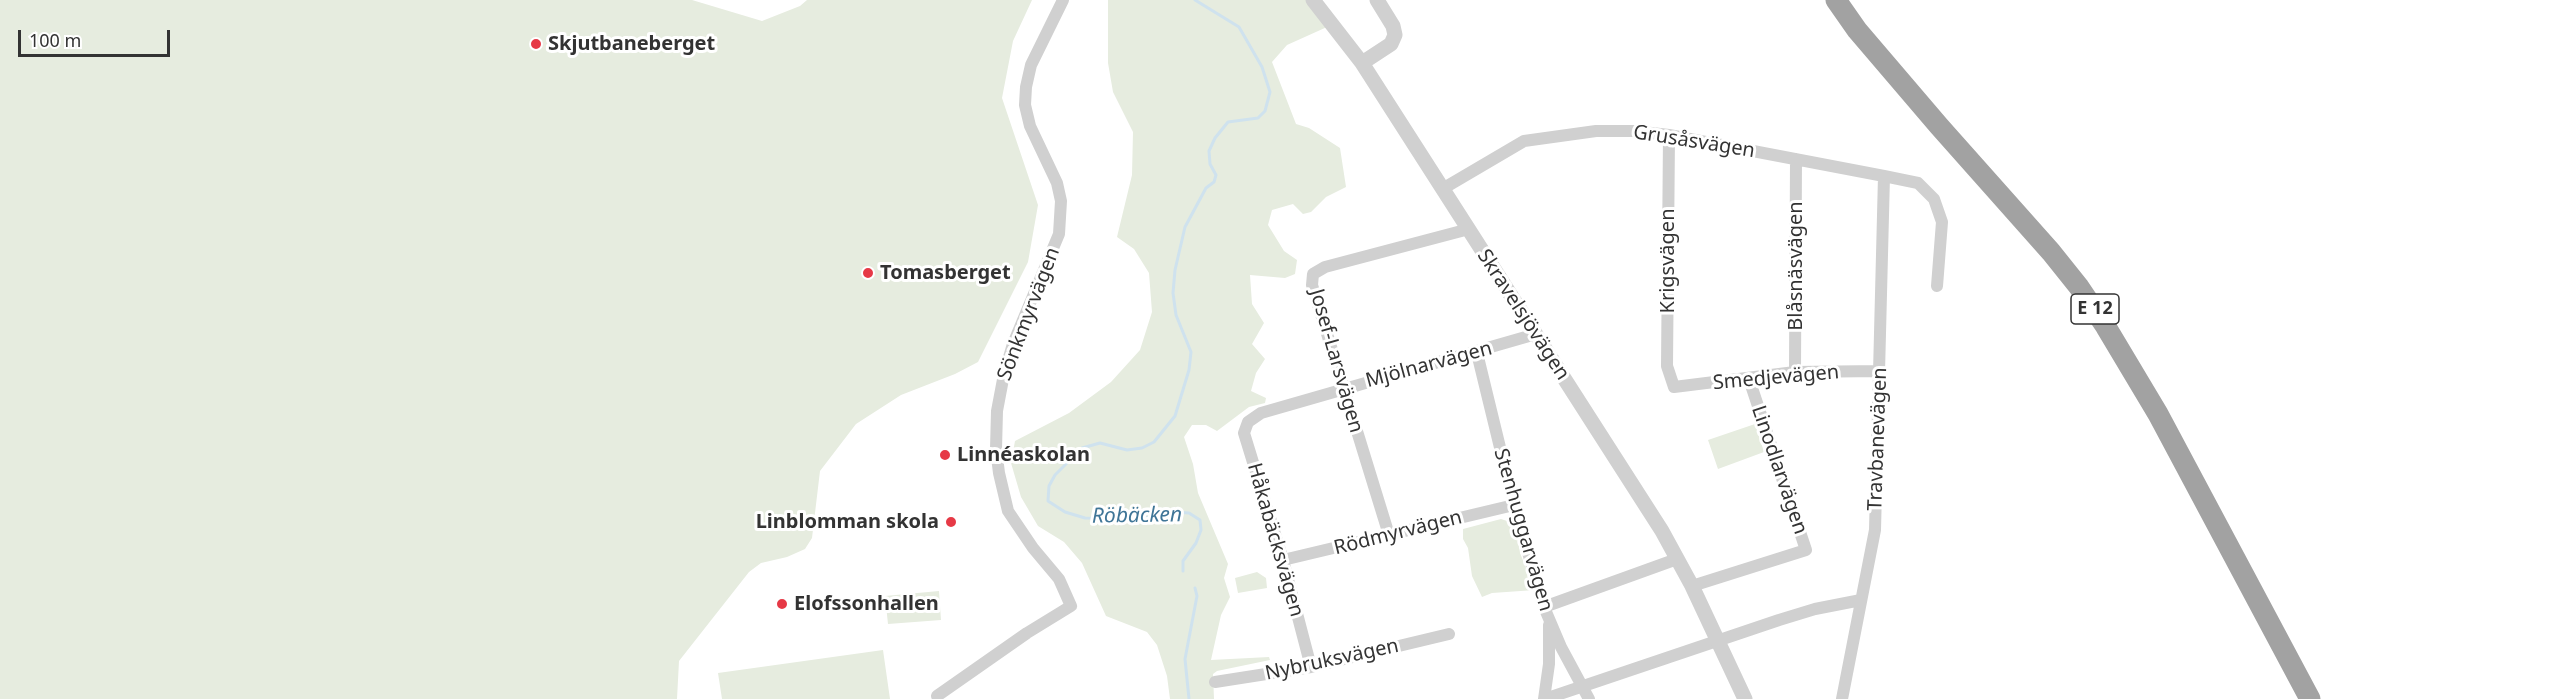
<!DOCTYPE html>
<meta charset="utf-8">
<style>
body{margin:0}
#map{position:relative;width:2564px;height:699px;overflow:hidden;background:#fff;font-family:"Noto Sans",sans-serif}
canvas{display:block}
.scale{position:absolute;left:18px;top:30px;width:152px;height:27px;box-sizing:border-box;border:3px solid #333;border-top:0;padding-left:8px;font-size:18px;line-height:21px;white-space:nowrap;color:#333;-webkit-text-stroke:4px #fff;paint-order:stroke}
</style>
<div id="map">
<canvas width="2564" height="699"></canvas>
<div class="scale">100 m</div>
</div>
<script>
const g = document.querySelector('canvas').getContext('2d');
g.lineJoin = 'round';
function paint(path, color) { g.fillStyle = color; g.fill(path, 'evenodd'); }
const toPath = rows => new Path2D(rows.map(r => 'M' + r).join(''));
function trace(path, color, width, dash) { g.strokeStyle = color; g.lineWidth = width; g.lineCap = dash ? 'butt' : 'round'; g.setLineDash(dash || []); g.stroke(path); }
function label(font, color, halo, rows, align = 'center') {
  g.font = font + ' "Noto Sans",sans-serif'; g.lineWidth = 6; g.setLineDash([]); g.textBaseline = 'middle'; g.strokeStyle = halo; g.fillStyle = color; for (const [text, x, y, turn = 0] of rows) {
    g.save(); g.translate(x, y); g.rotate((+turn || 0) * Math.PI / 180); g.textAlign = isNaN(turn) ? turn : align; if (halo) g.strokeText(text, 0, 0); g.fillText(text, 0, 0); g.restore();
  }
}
paint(toPath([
 [0,0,692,0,762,21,800,6,807,0,1032,0,1013,41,1002,98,1038,205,1028,262,978,362,955,374,901,395,856,424,820,471,812,538,805,549,787,557,761,563,749,572,679,661,677,699,0,699],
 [1108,0,1307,0,1327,27,1287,45,1272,62,1296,124,1309,128,1340,148,1346,187,1326,197,1311,212,1303,214,1293,204,1272,210,1268,225,1284,251,1297,260,1295,274,1285,278,1250,275,1252,304,1264,323,1252,344,1265,359,1256,373,1251,391,1266,398,1265,403,1249,407,1217,431,1206,425,1192,425,1184,437,1193,464,1198,493,1228,564,1224,578,1230,597,1221,615,1211,660,1269,657,1270,660,1217,671,1213,674,1214,699,1170,699,1167,676,1157,645,1147,632,1106,616,1082,563,1064,542,1038,526,1021,497,1011,463,1015,441,1069,413,1111,382,1140,350,1152,312,1149,273,1134,249,1117,237,1132,175,1133,132,1113,92,1108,63],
 [1755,424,1764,452,1718,469,1708,440],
 [1501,519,1510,522,1518,536,1520,553,1535,590,1492,593,1482,597,1472,576,1468,548,1463,539,1463,529],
 [1257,572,1266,578,1267,588,1238,593,1235,578],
 [939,591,941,620,888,624,885,596],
 [883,650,890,699,722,699,718,673]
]), '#e6ecdf');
trace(toPath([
 [1183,571,1183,561,1196,543,1201,530,1200,520,1189,513,1175,512,1141,519,1085,518,1065,512,1048,501,1049,486,1055,475,1082,448,1100,443,1127,450,1142,448,1154,442,1175,416,1189,370,1191,352,1176,315,1173,293,1175,270,1185,227,1206,188,1214,182,1216,175,1210,164,1209,151,1215,138,1228,122,1258,118,1265,111,1270,92,1262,67,1239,27,1195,0],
 [1189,699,1185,659,1197,596,1195,588]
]), '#cfe2ee', 3);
trace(toPath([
 [1669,135,1667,366,1674,387,1795,372,1879,371],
 [1444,188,1524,141,1596,131,1634,131,1669,135,1884,176,1918,183,1934,199,1942,222,1937,286],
 [1477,353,1514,505,1544,607,1561,647,1589,699],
 [1795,372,1796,159],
 [1389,535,1312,285,1313,274,1325,267,1469,229],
 [1283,560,1514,505],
 [1692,586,1806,550,1749,379],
 [1544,607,1677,559],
 [1311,667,1283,560,1244,433,1248,422,1261,413,1536,334],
 [1215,682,1311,667,1449,634],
 [937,696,1027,633,1071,606,1059,579,1033,548,1008,511,999,473,996,449,997,411,1004,374,1013,344,1059,234,1061,201,1057,183,1030,126,1025,105,1026,87,1031,65,1063,0],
 [1544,699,1549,664,1549,625],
 [1545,699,1779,620,1815,609,1861,600],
 [1842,699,1875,530,1884,176]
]), '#d0d0d0', 12);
trace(toPath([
 [1313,0,1362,63,1662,531,1692,586,1745,699],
 [1362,63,1391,44,1395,35,1393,26,1377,0]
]), '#d0d0d0', 15);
trace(toPath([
 [1836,0,1857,30,1939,126,2051,252,2079,287,2106,327,2158,414,2310,699]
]), '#a2a2a2', 21);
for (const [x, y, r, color] of [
 [536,44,6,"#e63946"],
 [868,273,6,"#e63946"],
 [945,455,6,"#e63946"],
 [951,522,6,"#e63946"],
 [782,604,6,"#e63946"]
]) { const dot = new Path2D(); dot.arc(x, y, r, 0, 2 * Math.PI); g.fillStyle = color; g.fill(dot); trace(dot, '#fff', 2); }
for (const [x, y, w] of [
 [2095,309,48]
]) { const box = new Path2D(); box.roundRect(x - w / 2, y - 15, w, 30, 4.5); g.fillStyle = '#fff'; g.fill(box); trace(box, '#333', 1.5); }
label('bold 18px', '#333', null, [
 ["E 12",2095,309]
]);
label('bold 20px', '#333', '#fff', [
 ["Skjutbaneberget",548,44],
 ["Tomasberget",880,273],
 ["Linnéaskolan",957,455],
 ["Linblomman skola",939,522,"right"],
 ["Elofssonhallen",794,604]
], 'left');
label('20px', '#333', '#fff', [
 ["Grusåsvägen",1694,142,9],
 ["Krigsvägen",1668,261,-90],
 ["Blåsnäsvägen",1796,266,-90],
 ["Sönkmyrvägen",1029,314,-69],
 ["Skravelsjövägen",1523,315,57],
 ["Josef-Larsvägen",1336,361,74],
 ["Mjölnarvägen",1429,365,-15],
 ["Smedjevägen",1776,378,-5],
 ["Travbanevägen",1878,439,-88],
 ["Linodlarvägen",1779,470,71],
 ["Stenhuggarvägen",1523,530,74],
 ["Rödmyrvägen",1398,533,-14],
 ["Håkabäcksvägen",1275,540,74],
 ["Nybruksvägen",1332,660,-12]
]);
label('italic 21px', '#3f7597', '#fff', [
 ["Röbäcken",1137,516,-1]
]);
</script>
